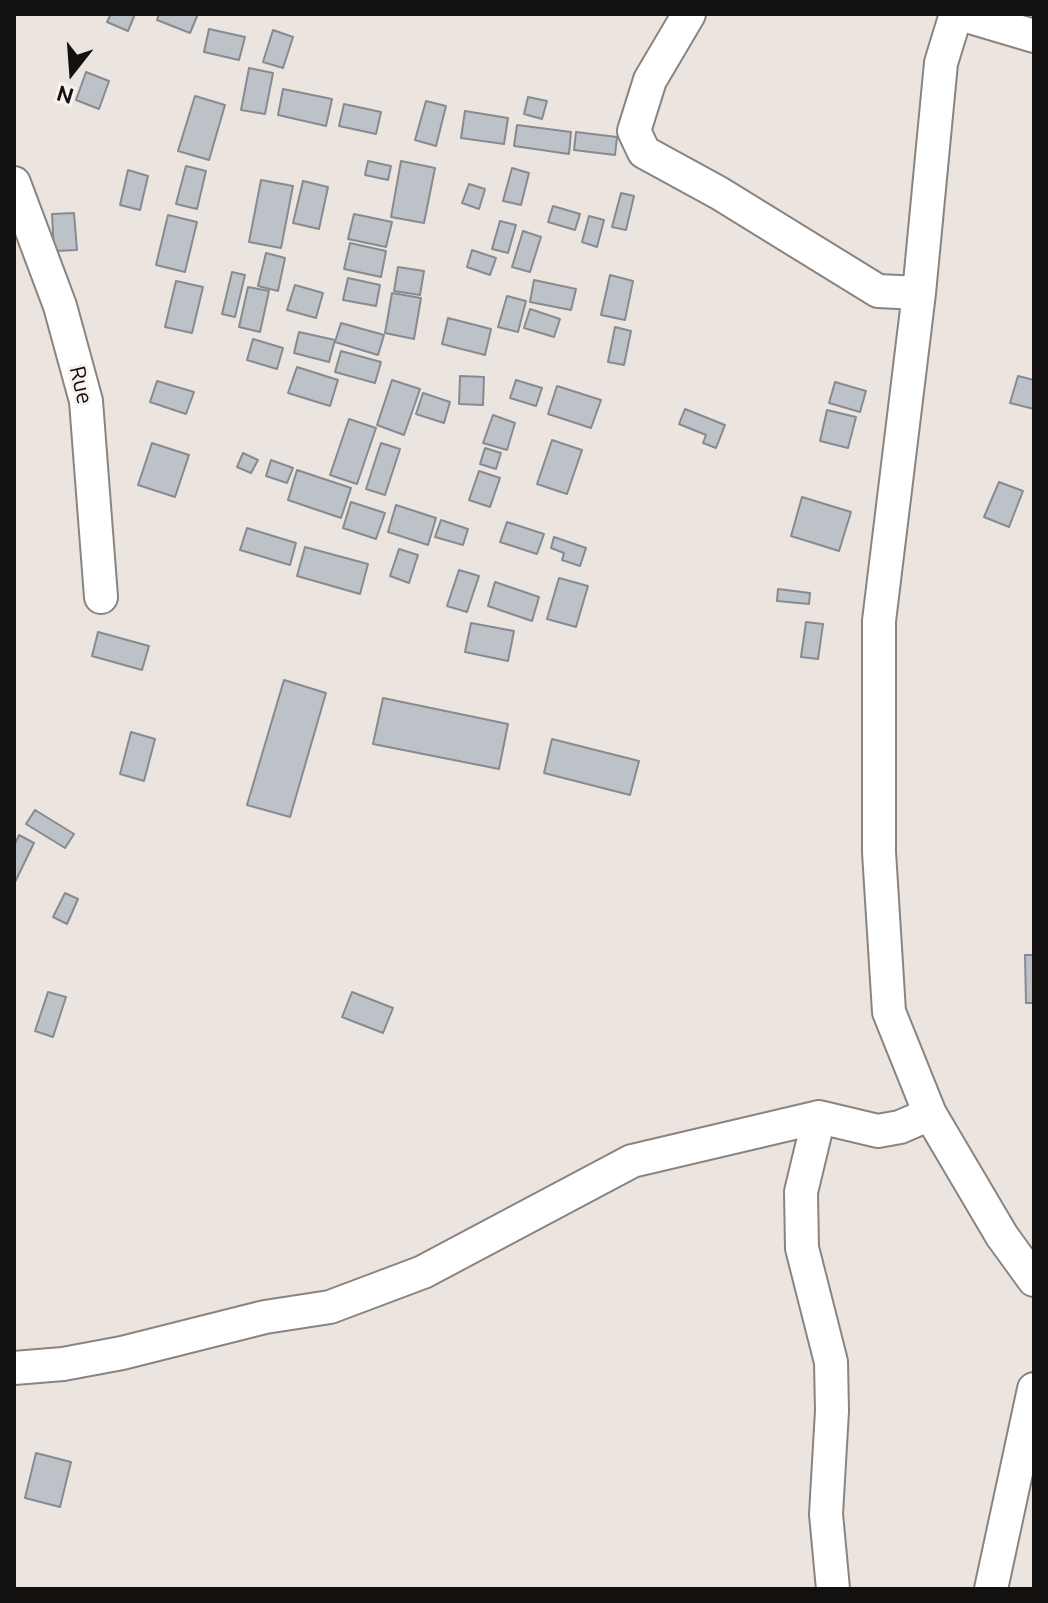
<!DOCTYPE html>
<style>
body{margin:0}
#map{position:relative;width:1048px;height:1603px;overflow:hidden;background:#ebe4df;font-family:Ubuntu,sans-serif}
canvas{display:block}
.frame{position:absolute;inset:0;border:16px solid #13110f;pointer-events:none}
.north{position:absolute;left:32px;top:32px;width:80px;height:80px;-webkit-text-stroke:6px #f9f1ed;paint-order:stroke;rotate:197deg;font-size:22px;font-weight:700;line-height:32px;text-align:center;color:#13110f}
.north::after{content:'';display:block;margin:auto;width:28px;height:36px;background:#13110f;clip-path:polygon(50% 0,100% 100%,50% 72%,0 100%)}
</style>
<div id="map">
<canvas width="1048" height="1603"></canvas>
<div class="frame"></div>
<div class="north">N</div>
</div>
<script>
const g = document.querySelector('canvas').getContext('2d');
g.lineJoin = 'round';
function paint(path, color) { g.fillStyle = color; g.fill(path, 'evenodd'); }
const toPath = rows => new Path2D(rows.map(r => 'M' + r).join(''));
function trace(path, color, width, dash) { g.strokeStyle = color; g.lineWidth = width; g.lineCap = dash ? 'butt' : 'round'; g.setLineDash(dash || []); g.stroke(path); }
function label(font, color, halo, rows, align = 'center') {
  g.font = font + ' Ubuntu,sans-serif'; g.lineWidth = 6; g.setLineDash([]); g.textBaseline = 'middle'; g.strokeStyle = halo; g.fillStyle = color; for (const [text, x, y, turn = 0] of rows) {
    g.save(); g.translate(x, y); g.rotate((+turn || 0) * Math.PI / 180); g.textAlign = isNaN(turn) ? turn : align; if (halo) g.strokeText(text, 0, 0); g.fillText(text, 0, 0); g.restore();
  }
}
const building = toPath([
 [111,14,135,14,128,31,107,22,111,14],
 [159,14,198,14,190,33,157,20,159,14],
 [209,29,245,37,239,60,204,52,209,29],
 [273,30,293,37,283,68,263,62,273,30],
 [249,68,273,73,265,114,241,110,249,68],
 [86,72,109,81,99,109,76,100,86,72],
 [283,89,332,99,326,126,278,115,283,89],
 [195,96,225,105,209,160,178,151,195,96],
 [528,97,547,101,542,119,524,114,528,97],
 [426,101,446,106,436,146,415,140,426,101],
 [344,104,381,112,376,134,339,126,344,104],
 [465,111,508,118,504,144,461,138,465,111],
 [517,125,571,132,569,154,514,146,517,125],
 [576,132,617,137,615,155,574,150,576,132],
 [368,161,391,166,388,180,365,175,368,161],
 [401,161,435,168,424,223,391,217,401,161],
 [186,166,206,171,197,209,176,204,186,166],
 [512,168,529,173,521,205,503,201,512,168],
 [128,170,148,176,140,210,120,205,128,170],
 [261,180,293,186,281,248,249,242,261,180],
 [303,181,328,187,319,229,293,223,303,181],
 [469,184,485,189,479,209,462,203,469,184],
 [621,193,634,196,626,230,612,227,621,193],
 [553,206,580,214,575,230,548,222,553,206],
 [74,213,77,250,54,251,52,214,74,213],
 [354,214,392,222,386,247,348,239,354,214],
 [168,215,197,222,185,272,156,265,168,215],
 [589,216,604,220,597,247,582,242,589,216],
 [500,221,516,225,508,253,492,249,500,221],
 [523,231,541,237,530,272,512,267,523,231],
 [350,243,386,251,381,277,344,269,350,243],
 [472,250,496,258,490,275,467,267,472,250],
 [266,253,285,258,278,291,258,286,266,253],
 [398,267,424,271,420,295,394,291,398,267],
 [232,272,245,275,235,317,222,314,232,272],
 [610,275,633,281,625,320,601,315,610,275],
 [348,278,380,285,376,306,343,300,348,278],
 [534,280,576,289,571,310,530,302,534,280],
 [176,281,203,287,192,333,165,327,176,281],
 [295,285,323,293,316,318,287,310,295,285],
 [248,287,269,291,260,332,239,327,248,287],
 [392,293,421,298,414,339,385,333,392,293],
 [507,296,526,301,518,332,498,327,507,296],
 [530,309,560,319,554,337,524,328,530,309],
 [448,318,491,329,485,355,442,344,448,318],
 [341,323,384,335,378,355,335,342,341,323],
 [615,327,631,331,624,365,608,362,615,327],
 [299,332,335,340,329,362,294,353,299,332],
 [253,339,283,348,277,369,247,360,253,339],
 [341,351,381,362,375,383,335,372,341,351],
 [297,367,338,380,330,406,288,393,297,367],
 [460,376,484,377,483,405,459,404,460,376],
 [1018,376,1034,380,1034,409,1010,403,1018,376],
 [392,380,420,389,404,435,377,425,392,380],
 [516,380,542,388,536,406,510,398,516,380],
 [157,381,194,392,186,414,150,402,157,381],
 [835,382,866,391,860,412,829,403,835,382],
 [557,386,601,400,591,428,548,414,557,386],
 [423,393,450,402,444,423,416,414,423,393],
 [685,409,725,425,716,448,703,443,706,435,679,424,685,409],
 [827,410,856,417,848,448,820,441,827,410],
 [493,415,515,423,507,450,483,443,493,415],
 [349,419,376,428,357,484,330,475,349,419],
 [552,440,582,450,567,494,537,484,552,440],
 [152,443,189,455,175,497,138,485,152,443],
 [381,443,400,449,385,495,366,489,381,443],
 [485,448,501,453,496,469,480,464,485,448],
 [243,453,258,460,251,473,237,467,243,453],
 [271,460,293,468,287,483,266,476,271,460],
 [297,470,351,488,341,518,288,500,297,470],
 [479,471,500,478,490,507,469,500,479,471],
 [999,482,1023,491,1009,527,984,517,999,482],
 [802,497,851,512,839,551,791,536,802,497],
 [351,502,385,513,376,539,343,528,351,502],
 [396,505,436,518,428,545,388,532,396,505],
 [441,520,468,529,463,545,435,537,441,520],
 [507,522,544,534,537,554,500,542,507,522],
 [247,528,296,543,290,565,240,550,247,528],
 [554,537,586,548,580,566,562,560,564,553,551,548,554,537],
 [305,547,368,564,360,594,297,576,305,547],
 [399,549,418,555,409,583,390,576,399,549],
 [459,570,479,576,467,612,447,606,459,570],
 [559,578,588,586,576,627,547,619,559,578],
 [495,582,539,597,532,621,488,606,495,582],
 [778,589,810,593,809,604,777,601,778,589],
 [806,622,823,624,818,659,801,657,806,622],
 [471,623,514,631,508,661,465,652,471,623],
 [98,632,149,646,142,670,92,656,98,632],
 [284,680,326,693,290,817,247,805,284,680],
 [383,698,508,724,499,769,373,744,383,698],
 [131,732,155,739,144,781,120,774,131,732],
 [552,739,639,761,630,795,544,773,552,739],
 [35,810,74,834,65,848,26,824,35,810],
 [19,835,34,843,15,882,14,846,19,835],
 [65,893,78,899,67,924,53,917,65,893],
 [1025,955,1034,955,1034,1003,1026,1003,1025,955],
 [48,992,66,997,53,1037,35,1031,48,992],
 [352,992,393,1008,383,1033,342,1017,352,992],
 [36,1453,71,1462,60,1507,25,1498,36,1453]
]);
paint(building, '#bcc2c7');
trace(building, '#858b90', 2);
const minor = toPath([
 [689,14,650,80,634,131,644,152,719,193,878,291,919,293],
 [956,14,941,63,919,293,879,621,879,852,889,1012,930,1114,1002,1236,1034,1280],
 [960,14,1034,36],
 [14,183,60,306,86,401,101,597],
 [819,1117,801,1192,802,1248,831,1362,832,1411,826,1514,833,1589],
 [14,1368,63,1364,122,1353,265,1317,330,1307,423,1272,632,1161,819,1117,878,1131,900,1127,930,1114],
 [991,1589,1034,1389]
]);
trace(minor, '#8a8480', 36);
trace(minor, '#fff', 32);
label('22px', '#13110f', '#f9f1ed', [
 ["Rue",81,385,77]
]);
</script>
